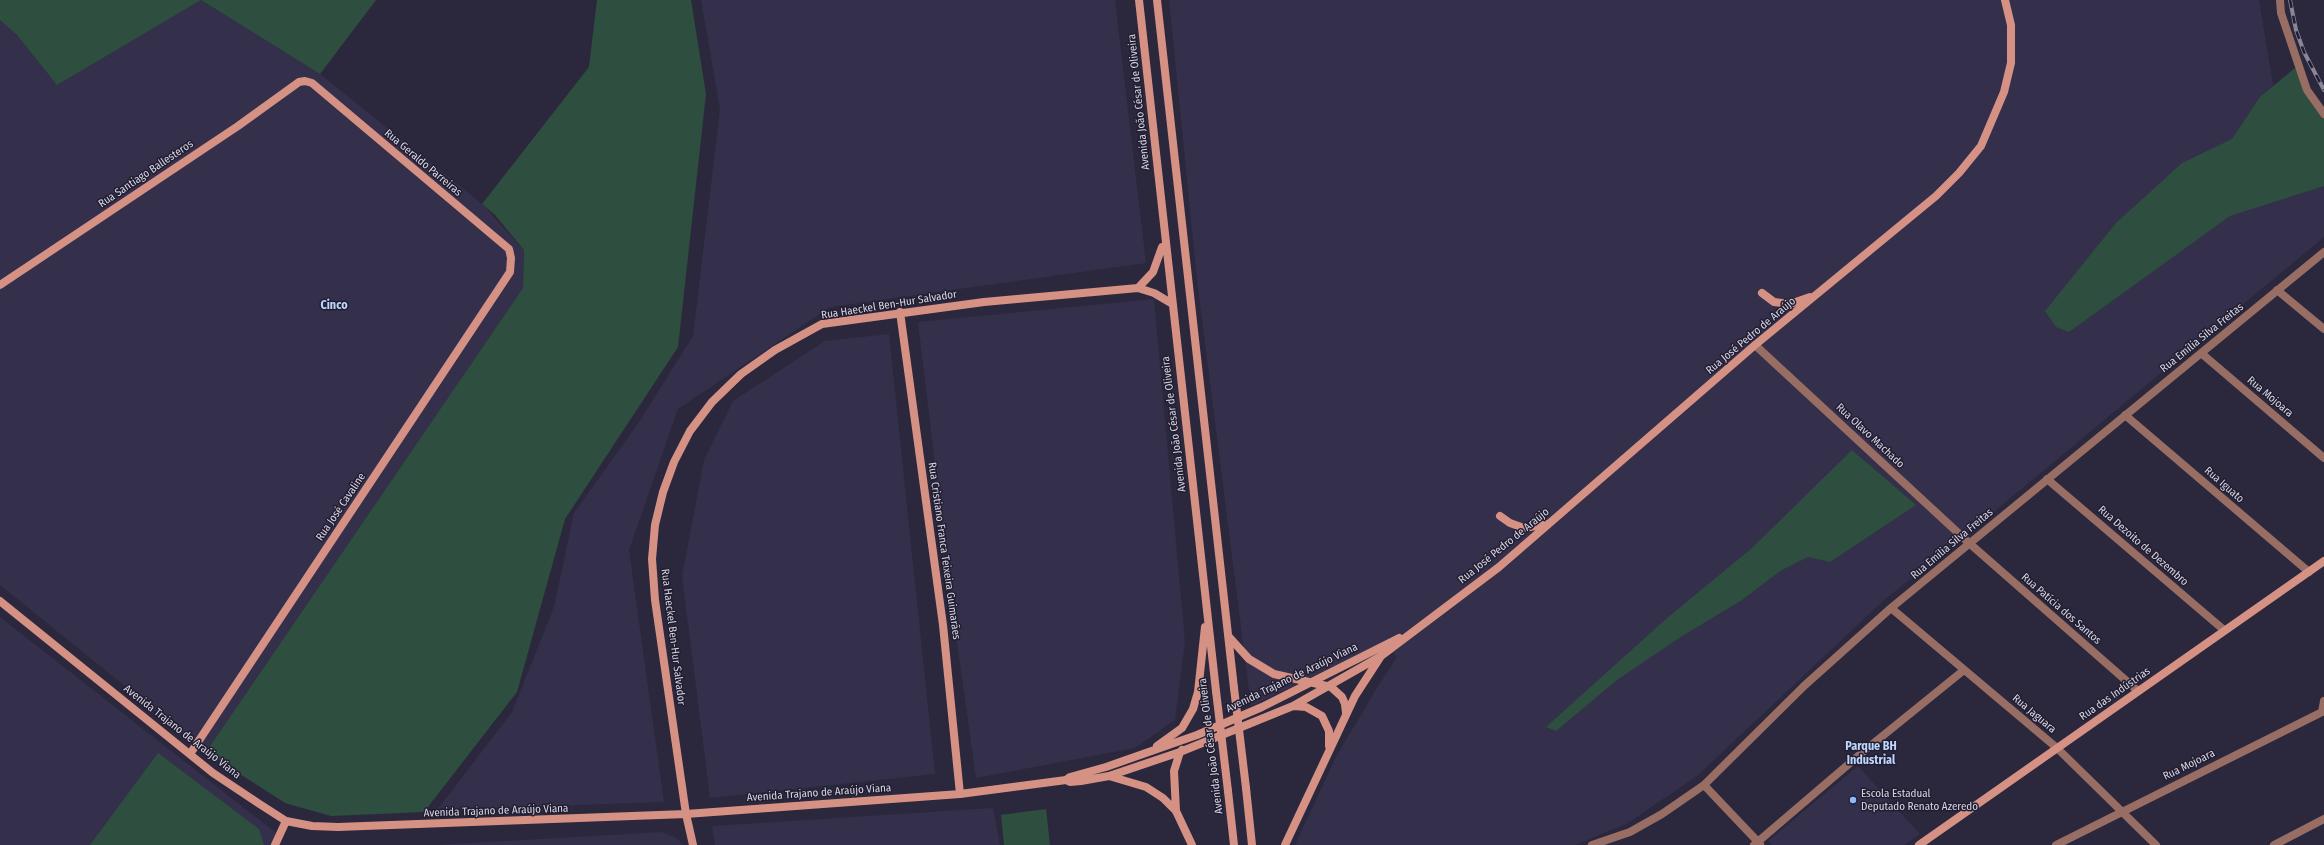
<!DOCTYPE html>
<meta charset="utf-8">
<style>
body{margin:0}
canvas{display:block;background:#2b273c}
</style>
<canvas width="2324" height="845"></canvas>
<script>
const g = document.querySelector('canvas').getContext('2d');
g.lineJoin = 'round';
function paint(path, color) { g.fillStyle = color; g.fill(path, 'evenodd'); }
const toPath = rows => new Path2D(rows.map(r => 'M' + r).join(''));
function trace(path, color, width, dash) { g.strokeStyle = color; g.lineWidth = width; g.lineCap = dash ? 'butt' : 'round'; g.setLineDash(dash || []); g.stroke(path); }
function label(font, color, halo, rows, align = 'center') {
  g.font = font + ' "Fira Sans Condensed",sans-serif'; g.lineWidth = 3; g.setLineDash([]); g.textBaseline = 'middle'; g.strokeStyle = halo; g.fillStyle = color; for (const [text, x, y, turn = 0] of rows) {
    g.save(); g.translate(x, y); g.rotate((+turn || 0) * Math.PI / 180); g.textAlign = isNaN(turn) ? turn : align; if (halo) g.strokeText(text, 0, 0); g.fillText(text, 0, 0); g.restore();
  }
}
paint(toPath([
 [201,0,320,74,482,204,524,250,523,288,206,752,0,585,0,20,17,35,57,84],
 [701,0,1115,0,1146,263,830,307,678,409,629,550,664,802,437,810,512,712,554,607,574,513,639,422,693,336,720,109],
 [1169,0,2259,0,2275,96,2324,170,2324,237,1954,545,1884,600,1697,776,1628,823,1575,845,1295,845,1336,757,1378,686,1397,657,1387,645,1317,675,1251,706,1197,280],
 [1154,299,1185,642,1175,720,1135,748,976,778,952,607,918,322],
 [889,334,935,774,710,798,682,576,704,460,733,401,825,341],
 [0,617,280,836,276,845,0,845],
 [1858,766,1920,834,1904,845,1772,845,1768,841],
 [993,808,1000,845,715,845,712,826],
 [662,832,678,839,682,845,436,845]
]), '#342f4a');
paint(toPath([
 [0,0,376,0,320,74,201,0,57,85,17,35,0,20],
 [597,0,691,0,706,94,678,347,565,519,517,692,424,812,331,816,285,803,206,752,523,288,524,250,495,215,482,204,589,67],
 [2295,68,2324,117,2324,186,2230,216,2069,332,2056,327,2045,311,2116,223,2182,163,2232,139,2260,97],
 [1852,450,1916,505,1830,562,1808,557,1780,571,1742,600,1679,638,1617,680,1556,731,1546,727,1666,619,1752,548],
 [158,753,259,829,264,845,90,845],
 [1046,809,1050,845,1004,845,1001,815]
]), '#2e4e3f');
trace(toPath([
 [2280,0,2281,13,2307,90,2324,114],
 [2277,290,2324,329],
 [1755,345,1969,543,2138,691],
 [2201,353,2324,458],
 [2125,415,2309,572],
 [2047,479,2224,630],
 [1891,608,2057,748,2156,845],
 [2322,712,2324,701],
 [1704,785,1760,844],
 [1592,845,1630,832,1662,814,1704,785,1804,686,1891,608,2324,252],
 [1754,845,1864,751,1964,670],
 [2056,845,2324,711],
 [2274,845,2324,819]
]), '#976d64', 8);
trace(toPath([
 [1139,0,1216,691],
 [1157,0,1234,688],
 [0,285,238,126,299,82,305,81,312,83,509,249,511,258,510,272,190,754],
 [1138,288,1153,272,1162,247],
 [1762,293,1774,302,1790,304,1810,297],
 [900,312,943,625,960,794],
 [1500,516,1510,523,1524,528,1547,524],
 [0,601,213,773,258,803,286,821,312,826,338,827,686,814,960,794,1066,780,1070,782,1081,781,1109,776,1180,752,1293,706,1381,656],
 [1229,637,1249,659,1274,674,1331,687,1342,697,1345,704,1346,713],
 [1294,706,1306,707,1322,716,1329,731,1329,746],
 [1157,746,1182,728,1193,709,1198,692,1205,627],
 [1109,776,1146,787,1163,798,1176,811,1192,845],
 [1066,780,1070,777,1106,767,1197,735,1262,707,1399,638],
 [1246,788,1252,845],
 [1228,791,1234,845],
 [1176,811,1174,771,1180,752,1182,750],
 [275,845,286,821],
 [693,845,686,814,655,600,652,559,655,525,663,492,674,462,690,431,712,402,741,374,775,350,822,324,984,302,1138,288,1154,293,1171,303],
 [1285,845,1355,696,1381,656,1499,567,1755,345,1936,196,1959,173,1981,146,2004,92,2011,63,2011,25,2005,0],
 [1919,845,2324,561]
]), '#d59184', 8);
const rail = toPath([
 [2290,0,2296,30,2304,52,2324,90]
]);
trace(rail, '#898697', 4);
trace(rail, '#221e32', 2.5, [8]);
trace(toPath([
 [1234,688,1246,788],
 [1216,691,1228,791]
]), '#d59184', 8);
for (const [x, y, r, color] of [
 [1853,800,4,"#8fb8fd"]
]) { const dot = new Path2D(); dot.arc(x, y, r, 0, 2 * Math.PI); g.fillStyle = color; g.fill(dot); trace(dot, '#221e32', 1.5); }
label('11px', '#d7d5e3', '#221e32', [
 ["Avenida João César de Oliveira",1139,102,-96],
 ["Rua Geraldo Parreiras",423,163,40],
 ["Rua Santiago Ballesteros",146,174,-34],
 ["Rua Haeckel Ben-Hur Salvador",889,305,-9],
 ["Rua José Pedro de Araújo",1751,336,-40],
 ["Rua Emília Silva Freitas",2202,338,-39],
 ["Rua Mojoara",2270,397,40],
 ["Avenida João César de Oliveira",1174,424,-97],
 ["Rua Olavo Machado",1870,436,43],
 ["Rua Iguato",2224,485,41],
 ["Rua José Cavaline",341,507,-56],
 ["Rua Emília Silva Freitas",1952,544,-40],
 ["Rua José Pedro de Araújo",1504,546,-39],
 ["Rua Dezoito de Dezembro",2143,546,41],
 ["Rua Cristiano Franca Teixeira Guimarães",944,551,82],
 ["Rua Patícia dos Santos",2061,609,41],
 ["Rua Haeckel Ben-Hur Salvador",673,637,83],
 ["Avenida Trajano de Araújo Viana",1292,678,-26],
 ["Rua das Indústrias",2115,694,-35],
 ["Rua Jaguara",2034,714,40],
 ["Avenida Trajano de Araújo Viana",182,732,38],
 ["Avenida João César de Oliveira",1211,746,-97],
 ["Rua Mojoara",2189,765,-26],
 ["Avenida Trajano de Araújo Viana",819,793,-4],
 ["Avenida Trajano de Araújo Viana",496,811,-2]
]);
label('11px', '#d7d5e3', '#221e32', [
 ["Escola Estadual",1861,794],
 ["Deputado Renato Azeredo",1861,807]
], 'left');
label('bold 12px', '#bed6fd', '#221e32', [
 ["Cinco",334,306],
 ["Parque BH",1871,747],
 ["Industrial",1871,761]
]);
</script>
